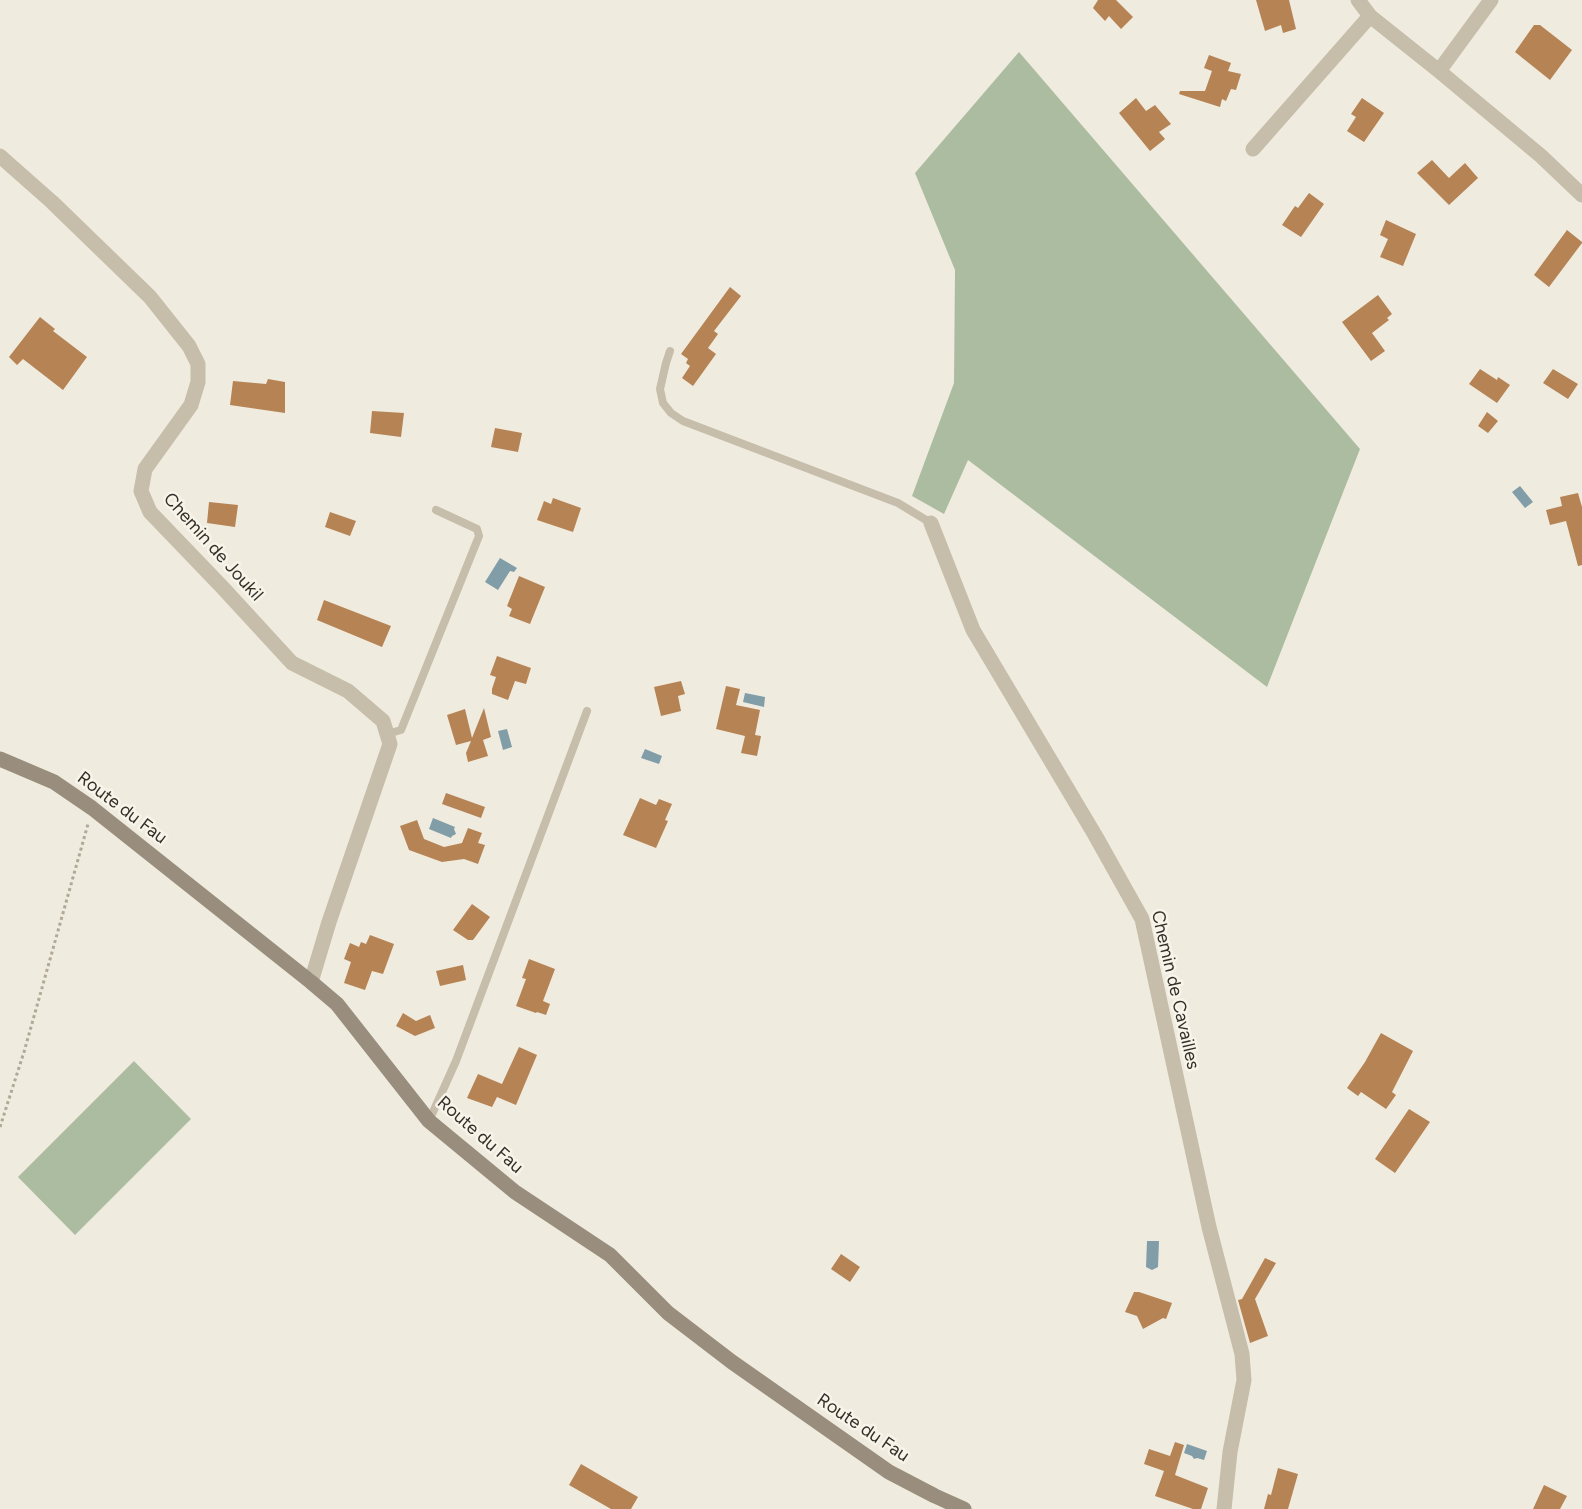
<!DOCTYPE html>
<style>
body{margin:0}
canvas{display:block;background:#efebde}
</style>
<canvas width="1582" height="1509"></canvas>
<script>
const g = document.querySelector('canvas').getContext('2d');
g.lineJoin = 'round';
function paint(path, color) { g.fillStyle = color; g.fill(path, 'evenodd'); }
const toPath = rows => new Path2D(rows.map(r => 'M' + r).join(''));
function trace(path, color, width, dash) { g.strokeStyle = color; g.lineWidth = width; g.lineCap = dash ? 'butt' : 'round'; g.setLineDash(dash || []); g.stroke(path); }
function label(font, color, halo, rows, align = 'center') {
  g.font = font + ' Figtree,sans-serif'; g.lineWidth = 5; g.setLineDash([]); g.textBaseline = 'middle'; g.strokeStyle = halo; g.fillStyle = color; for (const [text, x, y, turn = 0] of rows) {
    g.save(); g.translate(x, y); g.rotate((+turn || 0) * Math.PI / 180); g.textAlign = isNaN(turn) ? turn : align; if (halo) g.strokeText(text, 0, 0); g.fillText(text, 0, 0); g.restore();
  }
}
paint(toPath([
 [1019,52,1360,449,1267,687,968,460,944,514,912,496,954,383,955,270,915,173],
 [134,1061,191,1119,75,1235,18,1177]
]), '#acbca0');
paint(toPath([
 [1520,486,1533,502,1525,508,1512,492],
 [500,558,517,568,514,572,510,571,498,590,485,582],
 [745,693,765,697,764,707,743,702],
 [507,729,512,747,503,750,498,731],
 [645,749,662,756,659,764,641,758],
 [433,818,455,827,454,829,456,834,452,836,451,838,429,829],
 [1147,1241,1159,1241,1158,1267,1152,1270,1146,1267],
 [1187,1444,1207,1451,1204,1460,1197,1458,1194,1459,1192,1456,1184,1453]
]), '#809da8');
paint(toPath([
 [1098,0,1116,0,1133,17,1121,29,1109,16,1105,21,1093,8],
 [1256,0,1289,0,1296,29,1283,33,1281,25,1265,31],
 [1534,25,1540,25,1572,50,1550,80,1515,52],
 [1209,55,1231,63,1228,71,1241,74,1236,90,1231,89,1226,101,1222,99,1220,107,1179,94,1180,91,1205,91,1212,71,1204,68],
 [1136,98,1146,111,1155,105,1171,124,1159,132,1165,139,1150,151,1119,113],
 [1362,98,1384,113,1364,142,1347,131,1356,117,1351,114],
 [1432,160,1449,178,1465,163,1478,178,1449,205,1417,173],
 [1309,193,1324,204,1301,237,1282,225,1295,206,1298,208],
 [1386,220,1416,234,1403,266,1380,257,1388,239,1380,235],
 [1567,230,1582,242,1582,243,1549,287,1534,275],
 [730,287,741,296,714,331,718,334,708,348,716,354,693,386,682,378,690,366,686,363,688,359,681,354],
 [1378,295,1392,314,1387,318,1389,320,1372,333,1385,351,1371,361,1342,322],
 [40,317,55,329,53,331,87,357,63,390,23,359,17,365,9,357],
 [1480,369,1497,380,1498,377,1510,385,1497,403,1469,384],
 [1553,369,1578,384,1568,399,1543,383],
 [268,379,285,382,285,413,230,405,233,381,266,384],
 [372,411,404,413,401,437,370,433],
 [1487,412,1498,421,1488,433,1478,426],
 [495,428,522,433,518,452,491,447],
 [1578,493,1582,507,1582,565,1578,566,1566,521,1550,525,1546,510,1562,506,1560,497],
 [553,498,581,508,573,532,537,520,544,501,551,504],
 [209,502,238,505,235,527,207,523],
 [330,512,356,521,350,536,325,527],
 [519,576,545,587,530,624,509,616,512,609,507,606],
 [324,600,391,626,382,647,317,620],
 [497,656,531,668,526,684,515,681,508,700,492,694,492,689,496,677,490,675],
 [681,681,685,694,678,696,681,711,661,716,654,687],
 [726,686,740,689,736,705,760,710,755,735,761,736,757,756,741,753,745,736,716,729],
 [484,708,491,737,483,740,488,756,468,762,466,753,471,741,456,745,447,715,465,709,472,738],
 [446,793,485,807,481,818,442,804],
 [640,798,656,805,659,799,672,804,665,820,668,821,656,848,623,835],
 [417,820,424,839,444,847,462,843,468,828,482,833,478,843,485,845,478,864,464,859,442,862,409,850,400,826],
 [472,904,490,917,473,940,468,940,453,930],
 [370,935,394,944,383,974,372,971,365,990,344,983,351,962,344,959,350,943,359,947,361,942,366,944],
 [529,959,555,969,543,1001,550,1004,546,1015,537,1012,536,1013,516,1006,526,979,522,978],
 [463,965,466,980,440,986,436,971],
 [403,1013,416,1021,430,1015,435,1028,415,1036,396,1026],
 [1381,1033,1413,1051,1392,1092,1396,1095,1386,1109,1361,1092,1358,1096,1347,1088,1365,1062],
 [519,1047,537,1055,516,1105,497,1097,492,1107,467,1098,478,1074,502,1084],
 [1409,1109,1430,1122,1395,1173,1375,1159],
 [841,1254,860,1267,850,1282,831,1269],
 [1265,1258,1276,1263,1255,1299,1268,1336,1250,1343,1238,1300,1242,1299],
 [1134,1292,1139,1292,1172,1303,1166,1319,1163,1318,1143,1329,1137,1316,1125,1312],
 [1175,1442,1184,1445,1175,1475,1208,1488,1201,1509,1193,1509,1155,1496,1164,1471,1144,1464,1149,1449,1170,1456],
 [581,1464,638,1497,631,1509,611,1509,569,1485],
 [1278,1468,1298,1474,1288,1509,1264,1509,1268,1494,1271,1495],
 [1544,1485,1567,1496,1560,1509,1533,1509]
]), '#b68355');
trace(toPath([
 [0,1127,24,1052,88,824]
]), '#b1a896', 3, [3, 3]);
trace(toPath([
 [670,351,666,363,660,389,663,403,671,413,683,421,898,503,931,523],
 [387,734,401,730,479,536,477,529,436,510],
 [429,1121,456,1061,587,711]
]), '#c6bdab', 8);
trace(toPath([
 [1358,0,1370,16,1439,71,1541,156,1582,195],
 [1439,71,1491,0],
 [1253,149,1370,16],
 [0,156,52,202,150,297,189,346,198,364,198,382,191,405,145,469,141,491,150,512,223,588,292,663,348,691,383,721,390,744,329,922,311,982],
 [931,523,973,630,1095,835,1142,919,1209,1227,1242,1354,1244,1380,1230,1452,1224,1509]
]), '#c6bdab', 15);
trace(toPath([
 [0,759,54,782,92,808,311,982,337,1004,429,1121,515,1192,610,1255,668,1313,732,1362,889,1472,935,1496,964,1509]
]), '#998e7d', 15);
label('18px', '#342f29', '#f7f4ea', [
 ["Chemin de Joukil",213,547,48],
 ["Route du Fau",122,808,37],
 ["Chemin de Cavailles",1175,990,77],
 ["Route du Fau",480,1135,41],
 ["Route du Fau",863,1428,34]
]);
</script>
